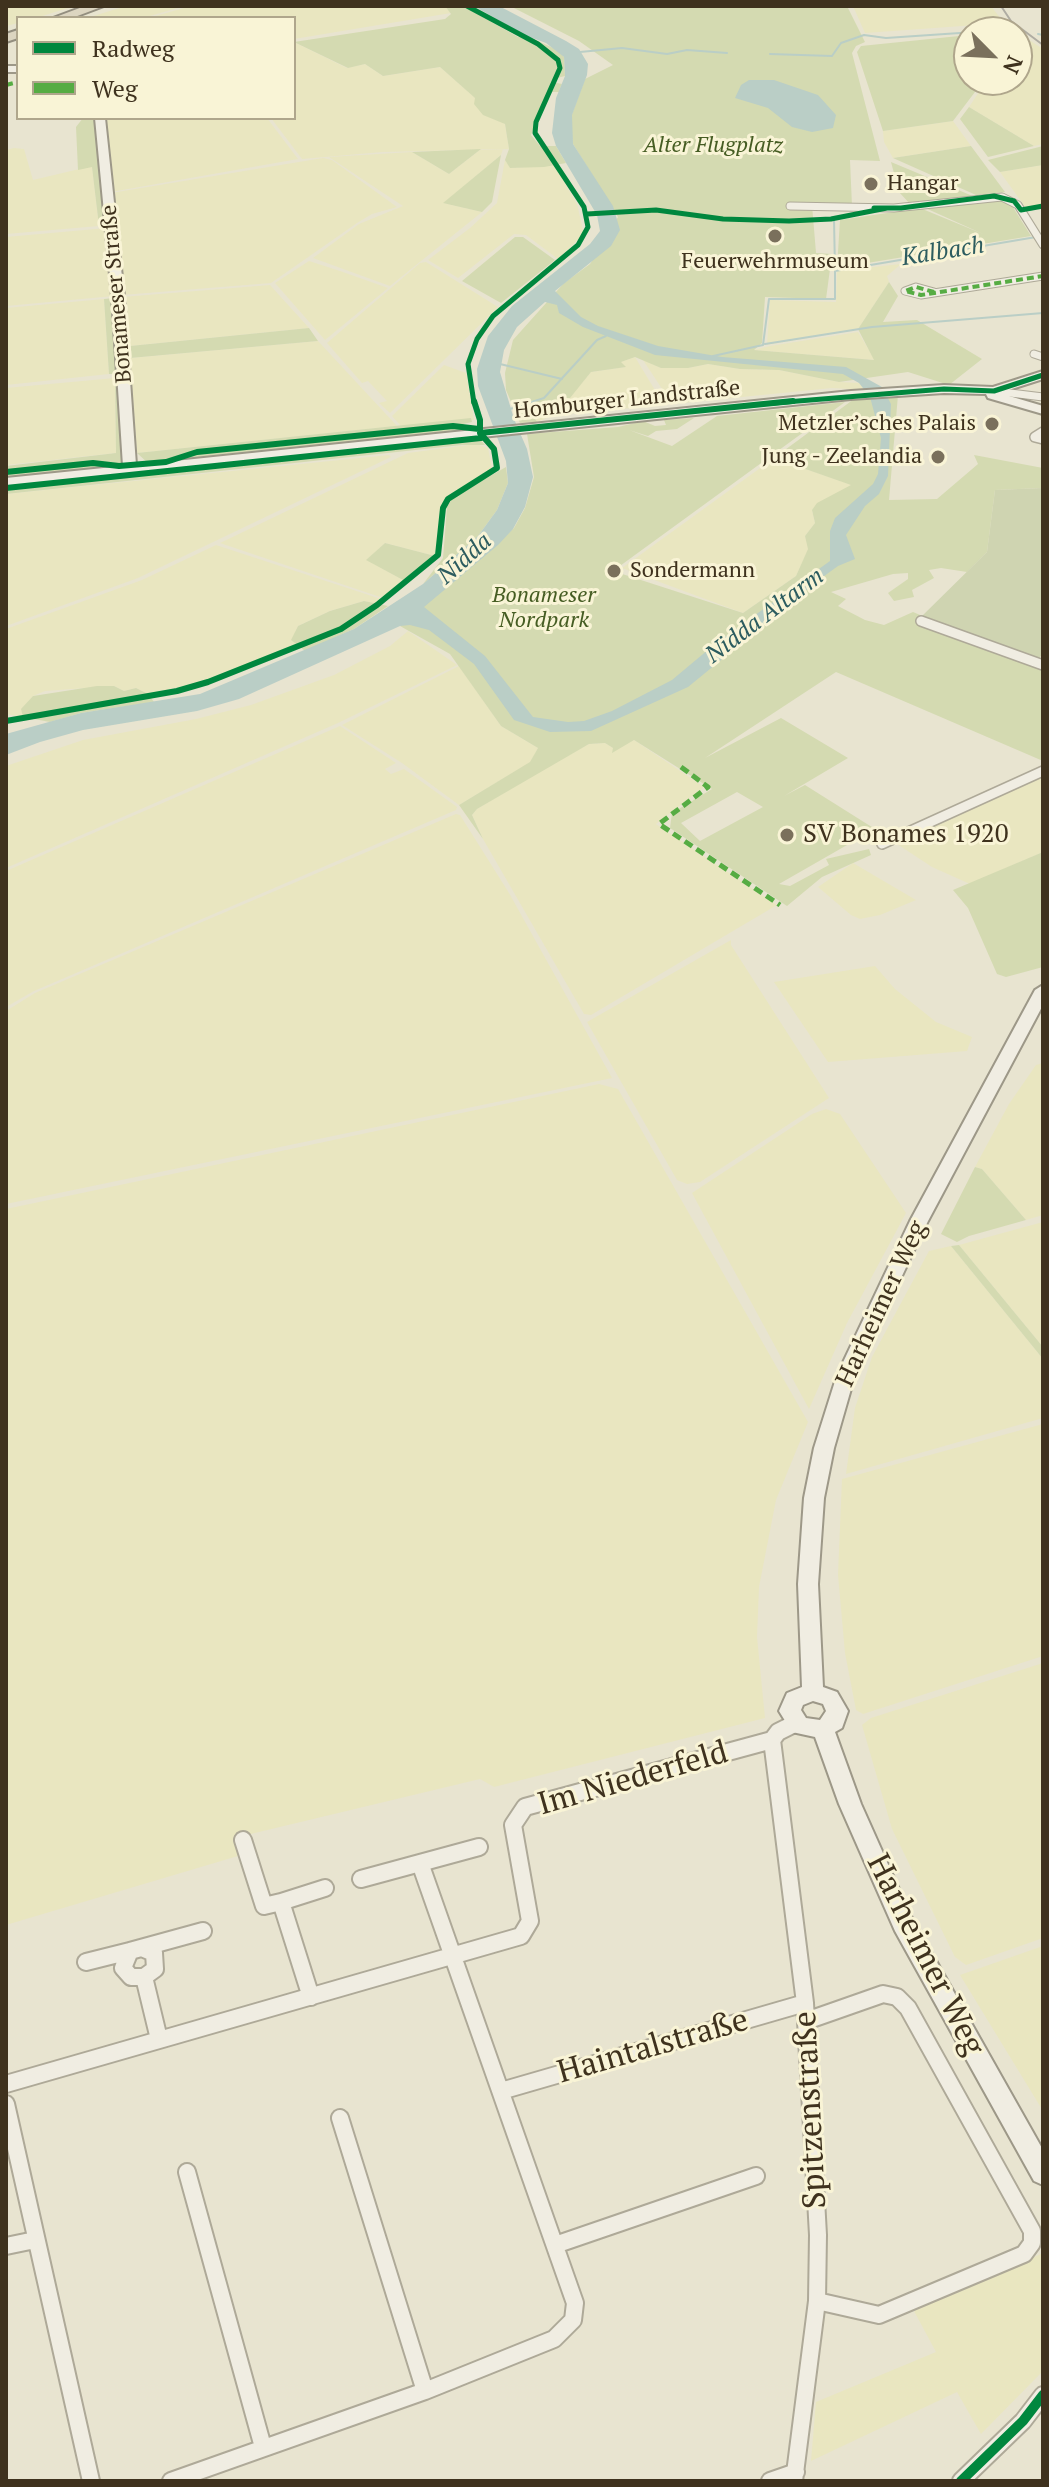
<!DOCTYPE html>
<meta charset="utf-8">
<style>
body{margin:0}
#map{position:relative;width:1049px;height:2487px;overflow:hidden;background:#e8e4d0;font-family:"PT Serif",serif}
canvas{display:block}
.frame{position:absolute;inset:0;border:8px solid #3f321e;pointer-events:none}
.legend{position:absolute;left:16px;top:16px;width:280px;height:104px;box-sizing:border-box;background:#f9f4d6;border:2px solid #afa68c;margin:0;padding:10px 14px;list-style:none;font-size:24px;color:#3f321e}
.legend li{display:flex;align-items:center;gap:16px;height:40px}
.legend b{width:40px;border:2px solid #afa68c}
.north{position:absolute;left:953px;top:16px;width:80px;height:80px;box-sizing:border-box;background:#f9f4d6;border:2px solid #afa68c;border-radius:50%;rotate:114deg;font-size:22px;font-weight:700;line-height:32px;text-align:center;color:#3f321e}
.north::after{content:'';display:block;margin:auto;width:28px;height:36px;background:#7a705c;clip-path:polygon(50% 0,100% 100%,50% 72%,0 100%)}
</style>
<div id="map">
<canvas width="1049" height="2487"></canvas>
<div class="frame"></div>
<ul class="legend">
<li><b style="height:10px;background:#00873e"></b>Radweg</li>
<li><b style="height:10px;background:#56ac43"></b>Weg</li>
</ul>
<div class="north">N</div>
</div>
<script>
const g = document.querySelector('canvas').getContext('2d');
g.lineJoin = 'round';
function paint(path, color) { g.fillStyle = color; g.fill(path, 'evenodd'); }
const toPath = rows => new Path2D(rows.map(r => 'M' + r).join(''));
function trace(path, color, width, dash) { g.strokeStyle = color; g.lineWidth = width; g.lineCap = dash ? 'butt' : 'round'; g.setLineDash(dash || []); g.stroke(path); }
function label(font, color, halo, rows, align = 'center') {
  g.font = font + ' "PT Serif",serif'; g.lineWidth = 6; g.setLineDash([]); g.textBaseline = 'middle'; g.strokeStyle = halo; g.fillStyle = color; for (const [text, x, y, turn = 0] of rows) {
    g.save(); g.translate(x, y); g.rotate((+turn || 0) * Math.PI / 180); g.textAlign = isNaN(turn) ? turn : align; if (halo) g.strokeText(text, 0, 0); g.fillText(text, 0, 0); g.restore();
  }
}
paint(toPath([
 [6,6,71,6,71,7,36,18,18,18,18,23,6,26],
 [126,6,185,6,143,18,87,18],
 [191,6,445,6,451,13,294,39,294,18,148,18],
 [853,6,991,6,1004,23,865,33],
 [1020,34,1043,49,1043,144,1034,146,969,107,987,80,1017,80,1017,41],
 [294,42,347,68,365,64,383,76,440,67,505,124,509,149,382,152,302,159,271,118,294,118],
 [103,118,267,118,298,159,111,192],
 [953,121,971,146,893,158,884,142,883,131],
 [14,148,24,149,33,180,92,166,99,226,6,234,6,150],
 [481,149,503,149,501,155,444,203,482,212,390,286,313,258,359,224,403,206,329,157,412,152,449,174],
 [323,158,332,160,397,207,372,214,357,223,271,283,122,295,111,193],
 [505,160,511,168,554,165,577,204,584,234,558,259,526,235,514,234,458,278,428,260,470,228,497,203],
 [1043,165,1043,205,1026,208,1000,172],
 [107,228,114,296,6,306,6,237],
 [309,261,340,271,388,288,325,340,275,283],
 [426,262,498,307,390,413,379,403,387,401,368,381,362,383,327,343,420,263],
 [901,264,887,276,889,282,858,329,767,345,770,300,836,302,837,271],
 [270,285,309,328,130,346,122,297],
 [104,299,109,374,6,385,6,308],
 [858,332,875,360,753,350,770,346],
 [318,341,397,426,137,453,130,358],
 [635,357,664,405,554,415,537,422,534,416,549,411,550,401,560,400,580,385,591,372,625,367,620,362],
 [643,360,661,368,688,368,708,364,740,369,779,370,839,382,859,383,866,390,832,388,672,404],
 [444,365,466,373,474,420,401,426,392,416],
 [115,378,116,453,6,465,6,388],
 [476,444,488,448,492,468,445,498,435,556,385,543,367,560,403,580,383,598,220,543,408,453],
 [389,455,391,457,138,578,6,626,6,494],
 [774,458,852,485,812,510,815,523,805,536,809,549,796,576,743,613,622,568],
 [216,545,381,599,377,604,364,601,330,611,298,626,292,640,297,645,207,681,148,694,136,688,124,691,114,686,45,691,33,696,22,709,23,717,6,714,6,629,142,580],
 [408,631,457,665,338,723,6,868,6,766,83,740,196,719,251,705,334,675,390,646],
 [459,666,501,726,538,748,531,762,459,805,402,763,342,725],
 [340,726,396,763,385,769,391,774,404,769,457,807,456,810,34,991,6,1007,6,871],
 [634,740,704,787,656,824,777,905,591,1015,584,1014,483,839,472,815,477,809,532,775,589,744,605,743,613,748],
 [1043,775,1043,852,970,884,932,867,894,842],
 [456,814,460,815,509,893,612,1078,6,1204,6,1011,35,993],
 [853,863,916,900,880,915,860,919,851,915,818,887],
 [731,940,731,945,829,1098,700,1182,687,1184,677,1180,587,1022],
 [875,966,895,989,936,1022,972,1037,967,1051,828,1062,774,982],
 [1043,1063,1043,1215,1026,1220,982,1169,975,1167,1009,1104,1036,1065],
 [599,1084,618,1089,808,1422,776,1500,759,1587,757,1637,765,1718,494,1787,480,1779,234,1838,238,1856,6,1925,6,1209],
 [826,1109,840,1114,906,1213,847,1323,809,1409,692,1193,812,1114],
 [1043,1222,1043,1347,959,1245],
 [951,1246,1043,1359,1043,1418,846,1474,855,1408,872,1357,929,1251],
 [1043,1424,1043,1656,863,1714,856,1710,845,1653,838,1575,842,1479],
 [1043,1663,1043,1938,966,1965,955,1957,892,1829,862,1725,871,1718],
 [1043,1946,1043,2111,960,1975],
 [1043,2253,1043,2371,981,2434,957,2392,811,2461,816,2402,936,2352,914,2311]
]), '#e9e6c0');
paint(toPath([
 [445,6,463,6,518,37,524,35,558,50,564,57,565,76,553,79,552,82,562,84,560,88,559,92,548,92,531,135,540,146,556,146,566,163,544,167,510,168,505,160,509,149,505,124,483,115,474,104,475,98,440,67,383,76,365,64,348,68,294,42,445,19,451,14],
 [510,6,847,6,865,42,856,46,852,53,880,161,850,160,852,206,812,205,816,253,832,254,826,299,765,297,762,343,754,350,874,360,858,329,889,282,898,296,883,322,917,320,982,359,949,385,908,372,839,382,779,370,740,369,708,364,688,368,661,368,635,357,621,362,626,367,591,372,570,398,550,401,549,411,534,416,537,422,520,423,506,390,505,373,513,340,564,283,590,264,618,217,573,144,570,127,572,114,585,79,613,65,579,41],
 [969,35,969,80,984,80,953,121,883,131,857,52,861,46],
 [969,107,1034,146,988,157,960,119],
 [83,118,95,118,106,225,99,226,92,167,78,170,76,127],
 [971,146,1005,192,976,195,893,158],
 [1043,146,1043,165,1000,172,988,160],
 [481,149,449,174,412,152],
 [501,155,492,202,482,212,443,203],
 [891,162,975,197,911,205,899,192],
 [995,198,1011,204,1031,236,837,268,840,220,920,208,983,234,923,207],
 [515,237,523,237,555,260,501,303,462,281],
 [114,298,119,374,109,374,104,299],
 [309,328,318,341,130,358,130,346],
 [120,377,123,460,120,464,101,469,6,479,6,466,116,453,115,378],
 [898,395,889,500,937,499,978,464,974,455,1043,468,1043,488,995,490,987,552,967,572,941,568,929,570,934,578,912,590,914,597,894,601,888,593,908,579,908,573,893,574,831,592,846,599,838,606,865,620,884,625,913,612,1043,667,1043,761,836,672,705,758,781,718,848,758,784,796,805,785,875,829,779,884,790,886,829,865,826,859,869,849,871,855,822,877,787,906,670,828,672,813,712,789,634,740,612,753,613,748,605,743,589,744,477,809,472,815,483,839,459,805,530,762,538,748,501,726,450,654,400,626,514,528,525,508,534,477,527,434,618,427,643,421,655,426,666,425,664,420,694,418,677,429,656,431,648,436,629,430,672,446,717,416,845,402,613,571,743,613,796,576,808,549,805,536,815,523,812,510,817,503,851,485,774,458,854,399],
 [737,792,763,807,700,841,681,823],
 [471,418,472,422,463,424,470,430,454,433,149,464,137,453],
 [476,435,485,445,462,445,6,494,6,484],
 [506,467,508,483,497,510,478,536,423,584,443,558,447,507,453,497],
 [385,543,435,556,403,580,366,560],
 [364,601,388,606,354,629,305,651,291,640,298,626,330,611],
 [97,686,114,686,124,691,136,688,148,694,154,702,81,713,50,722,23,717,21,709,33,696],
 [1043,852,1043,967,1006,977,997,974,968,908,953,890],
 [975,1167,982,1169,1026,1220,969,1236,957,1242,941,1234],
 [959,1245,1043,1347,1043,1359,951,1246]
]), '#d4dab1');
paint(toPath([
 [1043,488,1043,654,1038,659,921,617,987,552,995,490]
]), '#cfd4b1');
paint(toPath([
 [474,6,499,6,566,41,579,49,588,64,587,75,572,115,573,144,613,206,620,230,611,246,555,291,581,317,598,326,658,346,722,357,846,367,882,387,891,404,888,476,879,494,865,506,846,535,855,559,838,566,820,579,688,687,591,731,550,732,514,720,474,664,429,630,410,625,400,626,239,699,197,711,83,730,40,742,6,755,6,734,81,713,200,694,354,629,423,584,478,536,497,510,508,483,506,461,478,386,477,369,488,336,512,306,590,244,600,231,597,215,556,146,552,133,556,98,565,76,564,57,546,43,524,35],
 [545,302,557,305,559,313,583,327,655,355,843,374,859,383,870,397,881,438,878,474,873,484,835,518,830,531,830,561,715,644,672,680,612,711,584,721,568,722,533,717,485,656,424,607,498,545,513,529,525,507,533,477,527,449,514,419,500,372,504,350,517,327],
 [749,80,774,80,818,95,836,115,833,128,812,132,792,127,768,108,735,98,741,85]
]), '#bacec6');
trace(toPath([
 [1038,34,1043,35],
 [580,52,622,48,667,54,687,50,727,53],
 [770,54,832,56,841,43,864,35,886,38,1004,30],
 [834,219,835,271],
 [765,344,872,327,1043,313],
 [713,356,763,345,769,299,835,299,835,271,1036,237],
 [500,364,562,379],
 [510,409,544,398,597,340,606,336]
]), '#bacec6', 2);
const streetFar2 = toPath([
 [790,206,894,208,1002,197,1018,205,1043,245],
 [934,292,916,287,905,291,921,295,1043,276],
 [1034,354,1043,357],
 [994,391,1043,397]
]);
const streetFar1 = toPath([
 [1043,432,1035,437,1043,439],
 [921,621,1043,665],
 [882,844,1043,771]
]);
const street = toPath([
 [772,1740,805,2003,818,2235,817,2301,794,2481],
 [243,1840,264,1906,281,1902,311,1997],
 [361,1879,479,1847],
 [281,1902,325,1888],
 [142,1948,154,1953,155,1969,144,1977,131,1977,123,1968,130,1951,203,1931],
 [86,1962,130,1951],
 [144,1977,159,2039],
 [806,2021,883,1994,897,1997,908,2008,1032,2231,1032,2243,1024,2254,879,2315,817,2301],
 [6,2084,521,1936,530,1921,513,1825,525,1807,772,1740,778,1732,796,1723],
 [501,2091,805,2003],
 [6,2104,91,2481],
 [340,2118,425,2391],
 [187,2172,263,2447],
 [555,2245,756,2176],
 [6,2246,35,2240],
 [171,2481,425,2391,554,2339,573,2320,575,2303,420,1863],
 [770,2481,796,2472],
 [961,2481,1023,2421,1043,2395]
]);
const secondary = toPath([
 [6,66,18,66,18,72,6,72,6,66],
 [95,118,105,118,124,296,136,465,851,391,944,385,993,387,1043,371,1043,379,999,393,1043,406,1043,414,988,398,986,394,944,393,851,399,6,486,6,478,123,466,112,296,95,118],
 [1043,985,1043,1005,928,1221,855,1375,834,1448,824,1498,818,1584,823,1687,837,1692,848,1711,842,1728,835,1732,861,1804,912,1918,1043,2150,1043,2185,1034,2181,895,1931,839,1804,815,1737,792,1732,779,1711,787,1693,802,1687,798,1584,804,1498,814,1448,837,1375,910,1221,1035,990,1043,985],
 [813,1701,823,1704,826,1711,820,1720,806,1718,801,1710,803,1705,813,1701]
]);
const highway = toPath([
 [85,6,104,6,72,18,53,18,85,6],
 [18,30,18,38,6,42,6,34,18,30]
]);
trace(streetFar2, '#aea998', 9);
trace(streetFar1, '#aea998', 12);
trace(street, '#aea998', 20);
trace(secondary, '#9d9888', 4);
trace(highway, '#938e7f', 4);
trace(streetFar2, '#f0ede2', 7);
trace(streetFar1, '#f0ede2', 9);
trace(street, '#f0ede2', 16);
paint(secondary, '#f0ede2');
paint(highway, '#dcd5c0');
trace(toPath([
 [1001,6,1011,21,1043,45]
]), '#afaca2', 2);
trace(toPath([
 [6,85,18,82],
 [934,292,916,287,905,291,921,295,1043,276]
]), '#56ac43', 4, [7, 4]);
trace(toPath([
 [681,767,708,787,659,824,780,905]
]), '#56ac43', 5, [9, 5]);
trace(toPath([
 [467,6,538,44,558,60,560,68,536,122,535,133,584,207,588,227,578,245,493,316,477,339,468,364,474,403],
 [874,208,901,208,994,196,1014,201,1021,210,1043,206],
 [587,214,656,210,723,219,789,221,831,219,887,208],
 [774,403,944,389,994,391,1043,375]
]), '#00873e', 5);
trace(toPath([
 [480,433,793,401],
 [6,472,93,463,119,466,166,462,197,452,453,426,479,429],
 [6,488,481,438],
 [6,721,177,691,208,682,341,629,377,605,438,555,443,508,448,499,497,468,494,449,480,433,480,420,474,401]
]), '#00873e', 6);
trace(toPath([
 [961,2481,1023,2421,1043,2395]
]), '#00873e', 10);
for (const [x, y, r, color] of [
 [871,184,8,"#7a705c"],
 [775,236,8,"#7a705c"],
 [992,424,8,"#7a705c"],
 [938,457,8,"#7a705c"],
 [614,571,8,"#7a705c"],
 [787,835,8,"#7a705c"]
]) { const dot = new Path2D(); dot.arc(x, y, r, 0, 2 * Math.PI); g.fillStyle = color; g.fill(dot); trace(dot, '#f9f4d6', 3); }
label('italic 22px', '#465d23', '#f9f4d6', [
 ["Alter Flugplatz",713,146],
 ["Bonameser",544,596],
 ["Nordpark",544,621]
]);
label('22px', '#3f321e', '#f9f4d6', [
 ["Hangar",887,184],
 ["Feuerwehrmuseum",775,262,"center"],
 ["Metzler’sches Palais",976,424,"right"],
 ["Jung - Zeelandia",922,457,"right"],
 ["Sondermann",630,571]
], 'left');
label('22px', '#3f321e', '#f9f4d6', [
 ["Bonameser Straße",117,294,-95],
 ["Homburger Landstraße",627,400,-6]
]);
label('italic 24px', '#2c5c5f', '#f9f4d6', [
 ["Kalbach",943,252,-9],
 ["Nidda",465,559,-42],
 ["Nidda Altarm",765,616,-37]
]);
label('26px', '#3f321e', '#f9f4d6', [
 ["SV Bonames 1920",803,835]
], 'left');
label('26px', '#3f321e', '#f9f4d6', [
 ["Harheimer Weg",882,1304,-65]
]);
label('32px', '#3f321e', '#f9f4d6', [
 ["Im Niederfeld",633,1779,-16],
 ["Harheimer Weg",925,1955,63],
 ["Haintalstraße",653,2047,-16],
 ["Spitzenstraße",811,2110,-93]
]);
</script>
